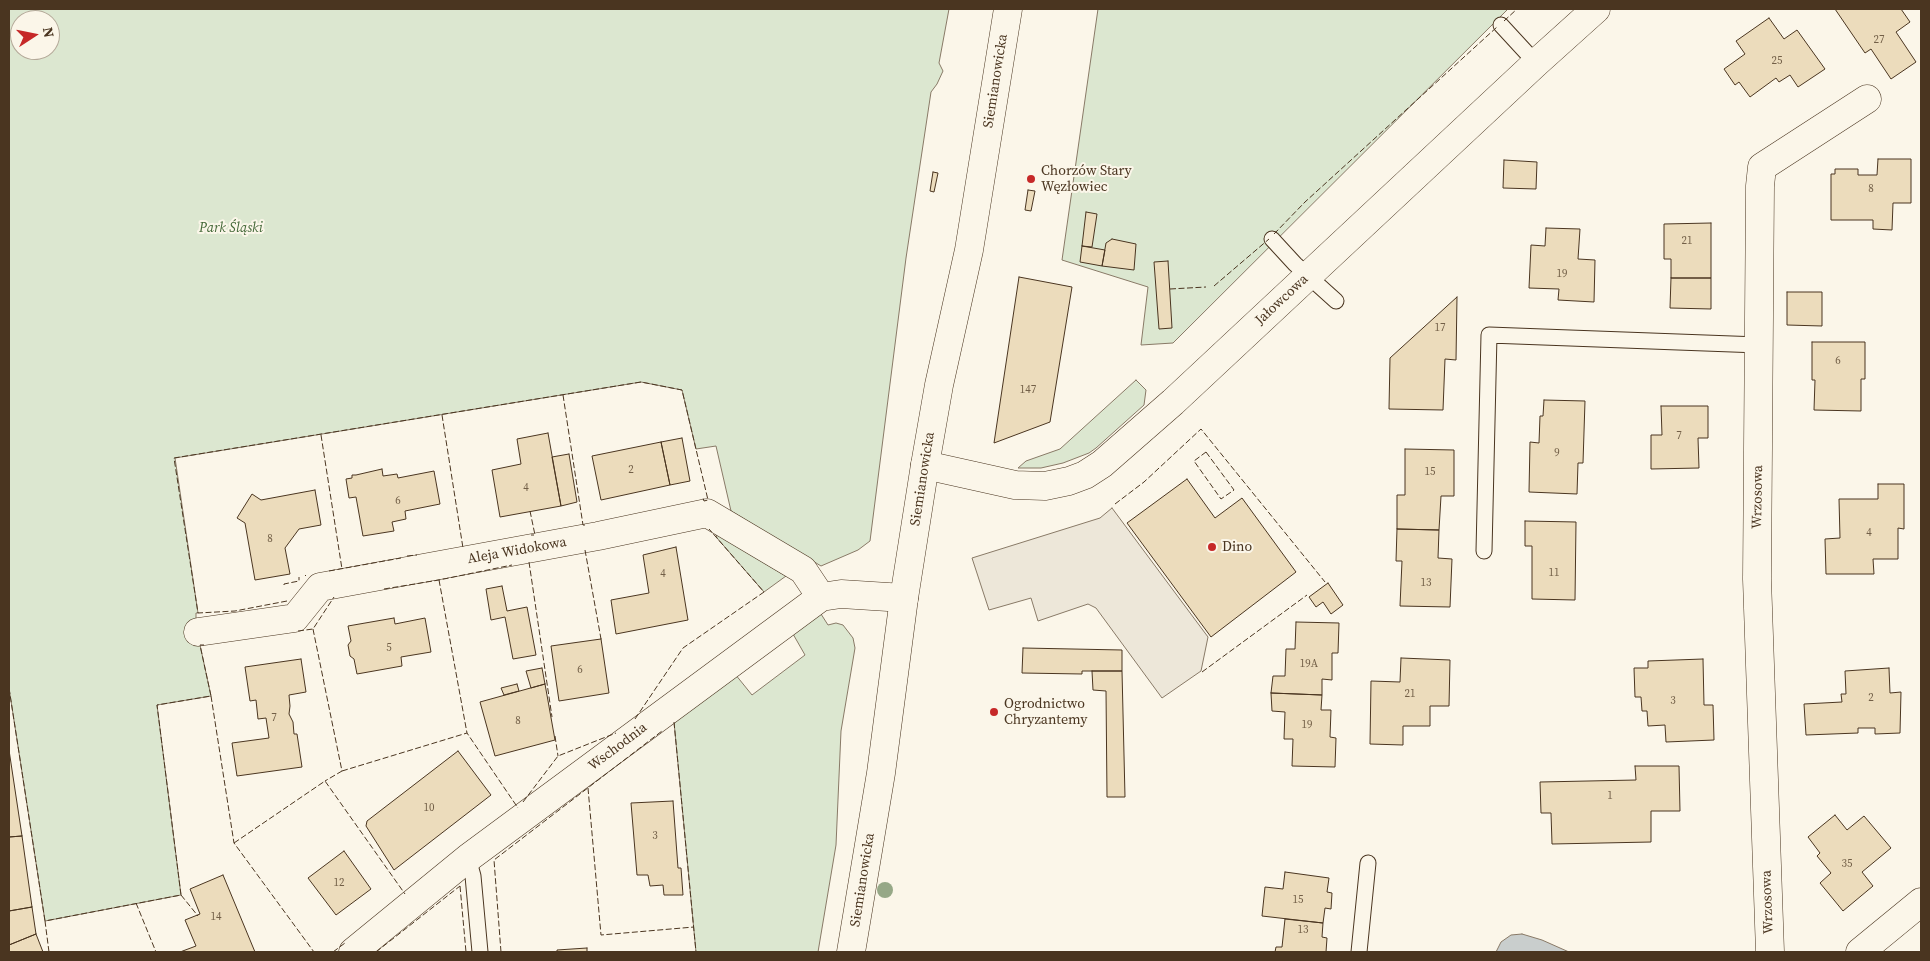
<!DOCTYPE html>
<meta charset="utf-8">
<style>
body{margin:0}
#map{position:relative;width:1930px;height:961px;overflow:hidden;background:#fbf6e9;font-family:"Source Serif 4",serif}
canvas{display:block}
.frame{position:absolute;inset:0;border:10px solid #4a3520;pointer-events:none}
.north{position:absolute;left:10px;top:10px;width:50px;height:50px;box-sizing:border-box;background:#fbf6e9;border:1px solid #b4a999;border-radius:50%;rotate:79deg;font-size:14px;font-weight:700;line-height:20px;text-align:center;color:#4a3520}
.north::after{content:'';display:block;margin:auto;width:18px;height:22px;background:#c62828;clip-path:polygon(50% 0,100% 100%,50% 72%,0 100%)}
</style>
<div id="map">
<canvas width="1930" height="961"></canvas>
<div class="frame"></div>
<div class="north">N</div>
</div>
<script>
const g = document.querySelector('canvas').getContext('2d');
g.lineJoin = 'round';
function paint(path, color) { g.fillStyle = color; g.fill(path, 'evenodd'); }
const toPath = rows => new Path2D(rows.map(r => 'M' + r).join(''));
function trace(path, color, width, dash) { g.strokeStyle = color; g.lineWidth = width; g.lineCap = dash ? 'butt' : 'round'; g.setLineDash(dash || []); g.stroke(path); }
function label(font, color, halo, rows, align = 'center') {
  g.font = font + ' "Source Serif 4",serif'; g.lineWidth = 4; g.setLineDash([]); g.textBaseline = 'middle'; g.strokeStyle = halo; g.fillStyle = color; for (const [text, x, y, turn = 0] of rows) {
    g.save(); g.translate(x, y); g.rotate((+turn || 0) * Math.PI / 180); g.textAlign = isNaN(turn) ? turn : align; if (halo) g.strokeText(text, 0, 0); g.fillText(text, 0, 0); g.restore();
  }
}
const green = toPath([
 [9,9,949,9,939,63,943,71,937,84,931,92,906,258,870,541,858,550,821,566,731,511,716,446,696,449,682,390,641,382,175,458,198,613,196,613,196,619,200,645,211,696,157,705,181,895,45,921,9,688,9,9],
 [20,20,50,20,50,50,20,50,20,20],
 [1098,9,1508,9,1173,343,1141,345,1148,287,1062,260,1098,9],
 [1136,380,1146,390,1144,405,1096,448,1089,453,1063,463,1041,468,1018,468,1026,461,1060,449,1136,380],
 [716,534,786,576,764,592,717,538,716,534],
 [821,614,828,625,836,623,843,625,853,638,855,648,841,731,836,845,818,952,696,952,674,722,735,674,752,695,805,655,793,634,821,614]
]);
paint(green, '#dce7d0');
trace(green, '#887966', 1);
const parking = toPath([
 [1112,508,1208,637,1201,671,1162,698,1096,608,1088,604,1038,621,1031,598,989,610,972,558,1100,518,1112,508]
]);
paint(parking, '#ede7d9');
trace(parking, '#887966', 1);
const water = toPath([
 [1522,934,1542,940,1569,952,1496,952,1501,942,1511,935,1522,934]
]);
paint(water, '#c9cecd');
trace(water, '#887966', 1);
const building = toPath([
 [1835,9,1901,9,1910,22,1896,32,1916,62,1891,79,1871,49,1865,53,1835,9],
 [1769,18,1784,39,1797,30,1825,69,1798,87,1790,75,1779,82,1776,78,1750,97,1739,82,1735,85,1724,69,1745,54,1736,41,1769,18],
 [1878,159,1911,159,1911,203,1893,203,1892,230,1873,229,1873,220,1831,220,1831,174,1835,174,1835,169,1858,169,1858,175,1877,175,1878,159],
 [1504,160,1537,162,1536,189,1503,188,1504,160],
 [933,172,938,173,934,192,930,191,933,172],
 [1028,190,1035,191,1031,211,1025,210,1028,190],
 [1086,212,1097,214,1092,247,1082,246,1086,212],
 [1711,223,1711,278,1671,278,1671,259,1664,259,1664,224,1711,223],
 [1546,228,1580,229,1578,259,1595,260,1594,302,1558,300,1559,289,1529,288,1531,245,1545,246,1546,228],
 [1112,239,1136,244,1134,270,1102,266,1106,243,1112,239],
 [1082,246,1105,250,1102,266,1080,262,1082,246],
 [1168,261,1172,328,1159,329,1154,262,1168,261],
 [1019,277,1072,287,1050,422,994,443,1019,277],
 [1671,278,1711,278,1711,309,1670,308,1671,278],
 [1787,292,1822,292,1822,326,1787,325,1787,292],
 [1457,297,1456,360,1445,359,1443,410,1389,409,1390,358,1457,297],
 [1812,342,1865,342,1865,379,1861,379,1861,411,1814,410,1815,380,1812,380,1812,342],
 [1544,400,1585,401,1583,463,1578,463,1577,494,1529,492,1530,442,1539,443,1540,416,1543,416,1544,400],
 [1661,406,1708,406,1708,438,1698,438,1699,468,1651,469,1651,435,1662,435,1661,406],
 [548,433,561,506,500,517,492,470,521,464,517,439,548,433],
 [682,438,690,481,670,485,661,442,682,438],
 [661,442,670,485,601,500,592,456,661,442],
 [1405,449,1454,450,1454,496,1441,496,1439,530,1397,529,1397,495,1405,495,1405,449],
 [569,454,577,502,561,506,552,457,569,454],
 [382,469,383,476,397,474,398,478,434,471,440,504,405,511,406,519,392,522,394,531,363,536,356,497,349,498,346,479,352,478,352,475,356,475,382,469],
 [1187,479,1215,518,1242,498,1296,572,1211,637,1127,523,1187,479],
 [1878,484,1904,484,1904,529,1898,528,1898,559,1873,559,1874,574,1826,574,1825,539,1840,538,1839,499,1878,499,1878,484],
 [315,490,321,525,299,529,285,548,290,574,255,580,245,523,237,518,252,494,261,500,315,490],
 [1525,521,1576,522,1575,600,1532,599,1532,546,1525,546,1525,521],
 [1397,529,1439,530,1438,558,1452,559,1450,607,1400,606,1402,561,1396,561,1397,529],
 [676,547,688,620,616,634,611,600,649,593,643,555,676,547],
 [1328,583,1343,605,1331,614,1323,602,1316,607,1309,597,1328,583],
 [502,586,507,611,527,607,536,655,513,659,505,617,491,620,486,589,502,586],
 [394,618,395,624,425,618,431,652,401,657,402,666,357,674,354,659,350,656,348,645,351,641,348,626,394,618],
 [1296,622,1339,623,1338,653,1332,653,1332,680,1322,679,1322,695,1271,693,1273,676,1285,676,1286,649,1295,649,1296,622],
 [601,639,609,693,559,701,551,646,601,639],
 [1023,648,1122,650,1122,671,1082,671,1082,674,1022,673,1023,648],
 [1401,658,1450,660,1449,706,1430,706,1430,726,1403,726,1403,745,1370,744,1371,681,1400,682,1401,658],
 [301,659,306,692,289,695,290,706,289,714,293,722,294,734,297,734,302,767,237,776,232,743,269,738,266,718,258,719,256,700,250,701,245,667,301,659],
 [1703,659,1704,705,1713,705,1714,740,1666,742,1665,725,1648,726,1647,711,1642,711,1641,697,1635,697,1634,668,1648,668,1648,661,1703,659],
 [542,668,545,684,531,688,526,671,542,668],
 [1889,668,1890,693,1901,692,1900,733,1875,734,1875,728,1858,728,1858,733,1806,735,1804,704,1842,702,1841,694,1846,694,1845,671,1889,668],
 [1092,671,1122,671,1125,797,1107,797,1106,691,1093,690,1092,671],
 [517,684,519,691,504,695,501,688,517,684],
 [545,684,555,740,495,756,480,702,545,684],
 [1271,693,1322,695,1321,710,1331,710,1330,737,1336,738,1335,767,1292,766,1293,739,1284,739,1285,712,1272,711,1271,693],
 [9,750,22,836,9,837,9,750],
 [458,751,491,795,394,870,366,826,367,821,458,751],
 [1635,766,1679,766,1680,811,1651,811,1651,842,1552,844,1551,813,1541,813,1540,782,1636,780,1635,766],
 [673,801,678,868,681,868,683,895,664,895,663,885,650,886,648,875,637,875,631,803,673,801],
 [1835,815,1847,830,1864,816,1891,848,1862,872,1873,886,1843,911,1820,883,1831,873,1817,856,1820,853,1808,837,1835,815],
 [22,836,32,907,9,911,9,837,22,836],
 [344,851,371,889,336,915,308,878,344,851],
 [1285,872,1329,878,1327,892,1332,893,1331,909,1325,908,1323,923,1262,916,1265,887,1283,889,1285,872],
 [223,875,255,952,180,952,196,946,185,920,200,914,190,889,223,875],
 [32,907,36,934,9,945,9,911,32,907],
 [1285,919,1323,923,1322,937,1327,938,1326,952,1275,952,1276,947,1282,947,1285,919],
 [36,934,43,952,9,952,9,945,36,934],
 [587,948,587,952,557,952,557,950,587,948]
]);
paint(building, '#ecdcbc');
trace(building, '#4a3520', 1);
const service = toPath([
 [1501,25,1536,63],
 [1272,239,1295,264,1336,301],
 [1484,551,1489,335,1759,345],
 [468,858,473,876,480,952],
 [1359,952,1368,863]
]);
const minor = toPath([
 [925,465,1015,485,1045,486,1069,481,1085,475,1102,464,1173,402,1536,63,1596,9],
 [198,632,295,618,320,587,598,536,707,513,803,570,821,597],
 [353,952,468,858,821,597,841,594,904,598],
 [1770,952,1757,579,1760,186,1762,167,1867,99],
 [1860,952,1921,902]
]);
const tertiary = toPath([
 [851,952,881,773,904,598,925,465,939,385,969,250,1008,9]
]);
trace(service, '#4a3520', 17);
trace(minor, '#4a3520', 29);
trace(tertiary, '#4a3520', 29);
trace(service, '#fbf6e9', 15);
trace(minor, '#fbf6e9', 28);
trace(tertiary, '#fbf6e9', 28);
trace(toPath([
 [1504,21,1517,9],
 [1274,234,1305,202,1497,27],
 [1214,286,1269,239],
 [1170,289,1206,287],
 [563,395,583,525,587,525],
 [442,415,463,548],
 [321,435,342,569],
 [1206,452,1234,490,1221,499,1194,461,1206,452],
 [1115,504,1144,482,1201,429,1325,582],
 [530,511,535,535,531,535],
 [585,550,601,639],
 [407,556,417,555],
 [529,562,552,717],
 [329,571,401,558],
 [305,576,306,575],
 [439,580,467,733],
 [284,585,284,584,299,581,299,577],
 [384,589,439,580,512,565],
 [287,601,235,611,198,613,174,458,641,382,682,390,708,500,704,501,703,498],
 [313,629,342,771,325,781],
 [298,631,313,629,334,597],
 [1202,672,1307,595],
 [9,688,45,921],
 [211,696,234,843,314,952],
 [635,719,683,648,764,592,709,529],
 [674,722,696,952],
 [555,736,558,756],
 [342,771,467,733,518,808],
 [588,788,601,935,694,927],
 [523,802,558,756,616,733],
 [234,843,325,781,405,894],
 [460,886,466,952],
 [181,895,198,916],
 [136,903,156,952],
 [49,952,45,921,181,895,157,705,211,696,200,645,204,645],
 [333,952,345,943],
 [376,952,460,886],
 [501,952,494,860,662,731]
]), '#4a3520', 1, [6, 2.5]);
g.fillStyle = '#96a887';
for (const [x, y] of [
 [885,890]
]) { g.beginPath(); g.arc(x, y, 8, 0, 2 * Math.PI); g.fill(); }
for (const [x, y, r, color] of [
 [1031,179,5,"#c62828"],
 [1212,547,5,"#c62828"],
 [994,712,5,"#c62828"]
]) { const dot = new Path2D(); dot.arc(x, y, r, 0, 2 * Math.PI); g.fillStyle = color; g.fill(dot); trace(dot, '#fbf6e9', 2); }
label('11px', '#725f47', null, [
 ["27",1879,40],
 ["25",1777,61],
 ["8",1871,189],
 ["21",1687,241],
 ["19",1562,274],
 ["17",1440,328],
 ["6",1838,361],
 ["147",1028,390],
 ["7",1679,436],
 ["9",1557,453],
 ["2",631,470],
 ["15",1430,472],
 ["4",526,488],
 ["6",398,501],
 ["4",1869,533],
 ["8",270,539],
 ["11",1554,573],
 ["4",663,574],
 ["13",1426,583],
 ["5",389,648],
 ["19A",1309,664],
 ["6",580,670],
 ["21",1410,694],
 ["2",1871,698],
 ["3",1673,701],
 ["7",274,718],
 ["8",518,721],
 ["19",1307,725],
 ["1",1610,796],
 ["10",429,808],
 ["3",655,836],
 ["35",1847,864],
 ["12",339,883],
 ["15",1298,900],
 ["14",216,917],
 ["13",1303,930]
]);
label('14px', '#4a3520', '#fbf6e9', [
 ["Siemianowicka",996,81,-81],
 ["Jałowcowa",1282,300,-43],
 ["Siemianowicka",923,479,-81],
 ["Wrzosowa",1758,497,-89],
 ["Aleja Widokowa",517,551,-10],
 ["Wschodnia",618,747,-37],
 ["Siemianowicka",863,880,-81],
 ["Wrzosowa",1768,902,-92]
]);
label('14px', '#4a3520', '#fbf6e9', [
 ["Chorzów Stary",1041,171],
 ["Węzłowiec",1041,187],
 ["Dino",1222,547],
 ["Ogrodnictwo",1004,704],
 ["Chryzantemy",1004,720]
], 'left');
label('italic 14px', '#436837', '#fbf6e9', [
 ["Park Śląski",231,228]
]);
</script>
